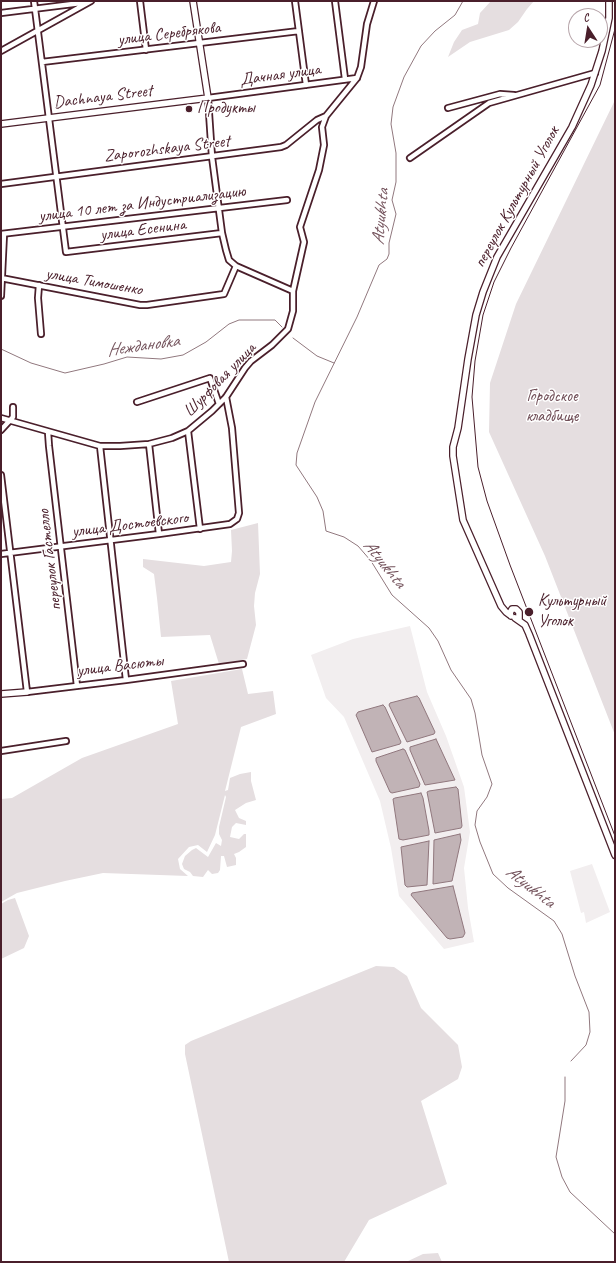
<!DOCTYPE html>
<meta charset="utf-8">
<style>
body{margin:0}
#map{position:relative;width:616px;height:1263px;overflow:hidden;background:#fff;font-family:Caveat,sans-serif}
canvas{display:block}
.frame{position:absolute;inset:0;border:2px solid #4a1f2b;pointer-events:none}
.north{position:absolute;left:568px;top:8px;width:40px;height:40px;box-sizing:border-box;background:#fff;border:1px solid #b7a5aa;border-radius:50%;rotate:348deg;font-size:11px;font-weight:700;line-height:16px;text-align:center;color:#4a1f2b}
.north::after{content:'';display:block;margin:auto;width:14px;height:18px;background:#4a1f2b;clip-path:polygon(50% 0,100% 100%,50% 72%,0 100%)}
</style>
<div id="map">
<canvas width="616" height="1263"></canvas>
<div class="frame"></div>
<div class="north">С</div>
</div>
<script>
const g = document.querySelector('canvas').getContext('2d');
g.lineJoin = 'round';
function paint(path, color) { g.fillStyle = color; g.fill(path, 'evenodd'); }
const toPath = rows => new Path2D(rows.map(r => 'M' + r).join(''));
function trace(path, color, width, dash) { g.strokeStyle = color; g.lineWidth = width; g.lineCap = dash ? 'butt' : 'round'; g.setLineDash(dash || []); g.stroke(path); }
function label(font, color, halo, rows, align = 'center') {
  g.font = font + ' Caveat,sans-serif'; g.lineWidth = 3; g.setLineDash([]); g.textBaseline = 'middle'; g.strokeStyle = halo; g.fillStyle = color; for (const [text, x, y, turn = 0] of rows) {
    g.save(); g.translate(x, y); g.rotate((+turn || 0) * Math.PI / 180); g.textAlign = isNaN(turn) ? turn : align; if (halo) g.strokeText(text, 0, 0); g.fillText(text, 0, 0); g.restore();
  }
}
paint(toPath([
 [410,626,427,692,446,736,464,787,470,832,464,868,468,908,474,942,444,949,399,896,391,848,380,801,344,717,326,698,311,655,353,639],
 [592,864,610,912,586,923,584,912,581,913,570,871]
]), '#f2eeef');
paint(toPath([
 [491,1,534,1,527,9,518,22,509,30,470,42,448,57,454,42,462,30,478,24,480,13],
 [615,100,615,735,545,556,489,432,490,383,516,304],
 [258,523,260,574,255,593,254,606,256,625,247,659,219,664,210,635,161,637,157,598,154,574,143,567,143,559,204,566,231,562,232,551,231,530],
 [242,669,248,694,273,691,276,714,241,727,225,791,228,790,230,778,240,774,251,772,251,781,256,800,246,803,235,810,239,818,246,821,246,825,236,823,232,827,230,837,239,839,244,834,246,834,246,847,239,852,234,854,236,858,236,865,227,867,224,856,221,856,220,870,218,873,212,874,208,870,203,877,193,876,190,872,184,869,182,864,185,856,192,850,196,848,208,857,216,843,221,846,222,840,219,834,219,827,226,797,225,795,215,835,207,852,198,845,189,847,178,859,180,869,188,876,103,873,65,881,17,893,1,902,1,799,12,798,82,758,178,724,171,681],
 [15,898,29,936,24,948,1,959,1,904,8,900],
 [376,966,394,967,407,976,421,1008,458,1045,462,1067,458,1079,421,1101,447,1184,369,1220,344,1262,229,1262,185,1054,185,1045,191,1041],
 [438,1253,442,1262,406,1262,423,1254]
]), '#e5dee0');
const water = toPath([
 [417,696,419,698,435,732,434,734,407,742,389,705,390,703,417,696],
 [383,705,385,707,401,742,400,744,372,752,356,715,358,712,383,705],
 [436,739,455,780,425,785,410,750,410,747,436,739],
 [403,749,405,750,420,784,419,787,392,793,390,792,376,761,376,758,403,749],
 [456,787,458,789,462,826,461,828,435,833,427,792,429,791,456,787],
 [421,793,423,798,429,831,429,835,403,840,399,839,393,799,395,798,421,793],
 [460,834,461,840,452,881,433,884,434,840,460,834],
 [429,841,427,885,407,887,405,885,401,847,429,841],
 [453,886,465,933,463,937,450,939,447,938,411,895,412,893,453,886]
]);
paint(water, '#c1b3b6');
trace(water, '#91787e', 1);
trace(toPath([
 [463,1,455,15,435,31,421,46,404,77,393,107,391,124,396,153,396,182,392,200,396,214,389,243,389,254,387,259,379,265,357,317,315,402,297,453,296,465,317,497,323,511,326,531,344,537,358,546,371,561,392,595,429,628,438,641,451,670,471,699,475,713,482,755,492,784,487,797,477,811,475,825,480,842,493,874,508,888,554,921,562,934,575,976,589,1012,590,1032,586,1045,571,1061],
 [293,338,317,356,334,363],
 [1,349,31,363,65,373,104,364,127,357,161,359,183,355,206,342,229,324,239,320,275,320,282,327],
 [565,1077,565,1101,556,1157,562,1177,570,1192,615,1234]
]), '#91787e', 1);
const minor = toPath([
 [34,1,66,252,222,233],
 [140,1,146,50],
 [295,1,306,85],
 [335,1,345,79],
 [1,13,89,2],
 [1,51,91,1],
 [42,62,299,31],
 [448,108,500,94,514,95],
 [410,158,489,103,595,73],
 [1,184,281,147,286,145,317,120,326,116],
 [1,234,287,200],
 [1,278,140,305,147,305,224,294,236,266],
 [39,285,38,298,41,334],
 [293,291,236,266,229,260,226,250,222,233,212,157,208,98,357,78],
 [1,296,4,234],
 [137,402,210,378,219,404],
 [1,418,100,446,120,446,149,444,172,438,188,431,212,411,226,397,245,368,251,361,272,345,288,329,293,311,293,291,304,242,300,227,319,170,324,145,322,127,326,116,357,78,361,67,367,24,374,1],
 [1,430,13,417,13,407],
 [188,431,200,529],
 [48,432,49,446,77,686],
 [149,444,159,534],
 [100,446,126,680],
 [1,475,27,692,126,680,243,664],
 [1,554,159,534,230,524,237,519,239,513,232,428,226,397],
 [1,751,66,741]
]);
const tertiary = toPath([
 [1,124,208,98,193,1],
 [510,615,506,612,501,606,463,520,453,456,453,447,458,428,468,359,476,315,483,292,497,257,572,127,591,85,602,51,609,18,609,1],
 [511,616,510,613,512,609,516,609,519,612,519,620],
 [515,618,525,625,529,634,615,855],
 [1,694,27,692]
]);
trace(minor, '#4a1f2b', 8);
trace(tertiary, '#4a1f2b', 8);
trace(minor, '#fff', 4.5);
trace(tertiary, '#fff', 5.5);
trace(toPath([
 [615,29,600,85,511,248,494,282,483,315,475,361,472,397,478,467,487,501,510,565,615,836]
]), '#4a1f2b', 1);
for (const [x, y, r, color] of [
 [189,109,4,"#4a1f2b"],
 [529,612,5,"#4a1f2b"]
]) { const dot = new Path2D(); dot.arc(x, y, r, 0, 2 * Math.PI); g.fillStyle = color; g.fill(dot); trace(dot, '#fff', 1.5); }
label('17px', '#4a1f2b', '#fff', [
 ["улица Серебрякова",169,34,-7],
 ["Дачная улица",280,75,-8],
 ["Dachnaya Street",103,97,-7],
 ["Zaporozhskaya Street",167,149,-7],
 ["переулок Культурный Уголок",517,197,-61],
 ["улица 10 лет за Индустриализацию",142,204,-7],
 ["улица Есенина",143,230,-7],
 ["улица Тимошенко",94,282,10],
 ["Шурфовая улица",220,380,-46],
 ["улица Достоевского",130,525,-7],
 ["переулок Гастелло",50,560,-97],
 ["улица Васюты",120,666,-7]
]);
label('17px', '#4a1f2b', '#fff', [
 ["Продукты",197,109],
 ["Культурный",538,602],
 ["Уголок",538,622]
], 'left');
label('17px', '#714f58', '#fff', [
 ["Городское",552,397],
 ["кладбище",552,417]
]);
label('italic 18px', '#74535c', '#fff', [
 ["Atyukhta",381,217,-85],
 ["Неждановка",143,346,-8],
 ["Atyukhta",384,564,51],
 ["Atyukhta",530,887,38]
]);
</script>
